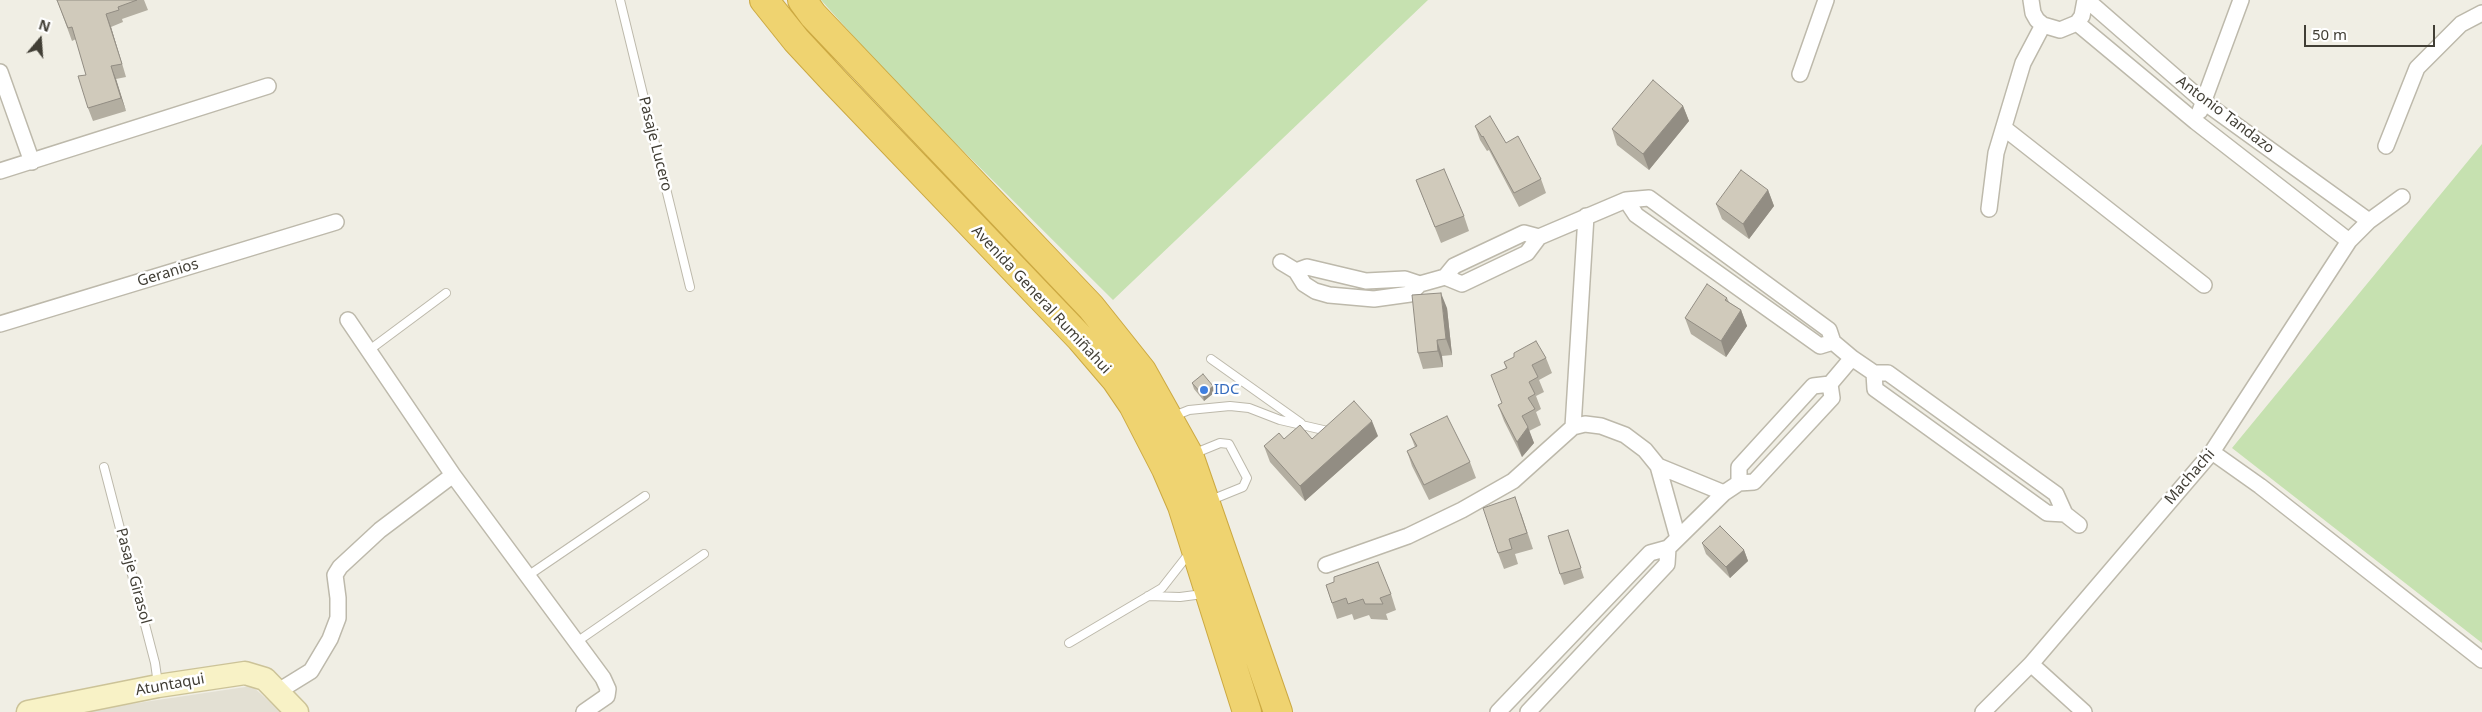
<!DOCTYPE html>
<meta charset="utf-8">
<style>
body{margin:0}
#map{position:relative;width:2482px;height:712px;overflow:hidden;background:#f0eee4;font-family:"Noto Sans",sans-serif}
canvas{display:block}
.north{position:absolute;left:15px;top:15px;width:50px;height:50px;-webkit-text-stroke:4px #fff;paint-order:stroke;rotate:18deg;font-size:14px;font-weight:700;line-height:20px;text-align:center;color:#413e35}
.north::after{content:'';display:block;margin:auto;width:18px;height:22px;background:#413e35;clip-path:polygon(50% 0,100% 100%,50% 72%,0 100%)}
.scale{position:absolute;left:2304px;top:25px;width:131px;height:22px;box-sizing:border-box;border:2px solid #413e35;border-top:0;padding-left:6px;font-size:15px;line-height:18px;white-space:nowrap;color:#413e35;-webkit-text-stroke:4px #fff;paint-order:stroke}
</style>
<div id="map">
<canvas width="2482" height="712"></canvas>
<div class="north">N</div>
<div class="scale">50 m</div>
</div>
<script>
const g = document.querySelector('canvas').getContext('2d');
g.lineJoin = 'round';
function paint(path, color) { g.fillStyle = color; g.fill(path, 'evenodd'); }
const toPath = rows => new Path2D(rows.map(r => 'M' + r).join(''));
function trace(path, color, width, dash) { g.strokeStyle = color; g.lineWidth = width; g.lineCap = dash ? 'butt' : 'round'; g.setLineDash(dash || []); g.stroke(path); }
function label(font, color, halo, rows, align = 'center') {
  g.font = font + ' "Noto Sans",sans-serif'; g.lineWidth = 5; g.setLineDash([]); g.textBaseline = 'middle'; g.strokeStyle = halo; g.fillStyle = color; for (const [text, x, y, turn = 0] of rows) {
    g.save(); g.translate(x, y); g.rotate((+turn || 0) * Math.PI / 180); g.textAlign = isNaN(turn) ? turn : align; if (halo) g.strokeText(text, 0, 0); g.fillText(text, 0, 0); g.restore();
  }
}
paint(toPath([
 [252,686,281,712,77,712]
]), '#e3e0d3');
paint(toPath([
 [821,0,1428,0,1113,300,897,85],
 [2482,144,2482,643,2232,448]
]), '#c6e1b0');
const lane = toPath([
 [620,0,690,287],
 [368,351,446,293],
 [1211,359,1301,423],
 [1174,416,1189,410,1230,406,1249,408,1280,420,1332,432],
 [1193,454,1220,443,1229,444,1247,478,1243,487,1211,500],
 [104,467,155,663,158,684],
 [529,575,645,496],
 [1148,596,1180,597,1203,594],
 [578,641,704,554],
 [1069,643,1162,588,1191,551]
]);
const street = toPath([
 [2031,0,2033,13,2037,20,2043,25,2060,30,2077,23,2082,16,2085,0],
 [2087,0,2204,102,2369,221],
 [2077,23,2196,122,2349,241],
 [0,72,32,162],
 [1800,74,1826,0],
 [2200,111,2241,0],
 [2004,128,2204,285],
 [2386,146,2417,68,2461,24,2482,13],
 [0,171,268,86],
 [1626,200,1636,215,1820,346,1833,342],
 [1989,209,1996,153,2023,63,2043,25],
 [1281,262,1296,271,1304,284,1315,291,1329,295,1374,299,1410,294,1420,284,1445,277,1462,284,1527,253,1539,237,1626,200,1649,198,1829,330,1833,342,1852,358,1874,373,1888,373,2056,494,2065,514,2079,525],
 [1296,271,1307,267,1366,281,1405,279,1420,284],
 [1445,277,1454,266,1524,233,1539,237],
 [348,320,453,475],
 [0,324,336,222],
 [1874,373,1875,389,2047,513,2065,514],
 [1573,427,1585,424,1601,426,1625,435,1645,450,1658,466,1678,538],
 [2212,452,2260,486,2482,660],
 [1658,466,1724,493],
 [1739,483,1739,467,1813,386,1830,384],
 [1326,565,1408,536,1462,510,1513,481,1573,427,1586,216],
 [2031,664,2084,712],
 [277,692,311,671,330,639,338,618,338,598,335,575,340,567,380,530,453,475,603,678,608,689,607,696,584,712],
 [1498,712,1650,553,1668,548,1724,493,1739,483,1754,482,1832,398,1830,384,1852,358],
 [1528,712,1667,564,1668,548],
 [1983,712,2031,664,2212,452,2349,241,2369,221,2402,197]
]);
const secondary = toPath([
 [28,712,158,686,245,673,265,679,297,712]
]);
const highway = toPath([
 [764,0,796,40,835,82,1080,338,1116,380,1133,405,1166,469,1182,506,1247,712],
 [802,0,813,15,1091,307,1142,371,1189,455,1278,712]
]);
trace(lane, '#bdb9ab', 10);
trace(street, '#bdb9ab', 18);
trace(secondary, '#ccc398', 25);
trace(highway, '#cca942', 30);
trace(lane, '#fff', 8);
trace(street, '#fff', 15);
trace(secondary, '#f8f2c6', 22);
trace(highway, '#efd370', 28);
paint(toPath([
 [57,0,144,0,148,10,122,19,123,22,111,27,126,77,116,79,126,111,93,121,88,108,86,75,76,39,72,41],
 [1683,106,1689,121,1649,170,1617,145,1612,129],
 [1475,126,1506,143,1541,179,1546,193,1519,207,1489,150,1487,151,1480,140],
 [1416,180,1464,216,1469,231,1441,243],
 [1768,190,1774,206,1749,239,1722,219,1716,204],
 [1727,298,1729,302,1741,310,1747,326,1726,357,1691,334,1685,318],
 [1447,308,1452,355,1442,356,1443,367,1423,369,1418,353],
 [1546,358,1552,373,1539,380,1544,392,1536,396,1541,409,1536,412,1541,425,1529,431,1534,443,1522,457,1504,421,1498,405,1502,403,1506,368,1504,362],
 [1192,383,1215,392,1204,401,1194,389],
 [1410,434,1470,462,1476,478,1429,500,1412,466,1407,451,1415,447],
 [1378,436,1305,501,1270,462,1264,446,1284,439,1312,439],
 [1521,513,1533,549,1515,554,1518,564,1504,569,1498,553],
 [1568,530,1584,578,1564,585,1560,574],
 [1702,543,1744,550,1748,561,1730,578,1706,554],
 [1326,585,1391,594,1396,610,1386,614,1388,620,1371,619,1369,615,1354,620,1352,614,1337,619]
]), '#b3aea1');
paint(toPath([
 [106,14,111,27,126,77,122,64],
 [111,66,116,79,126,111,121,98],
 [1683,106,1689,121,1649,170,1643,154],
 [1768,190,1774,206,1749,239,1743,224],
 [1441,293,1447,308,1452,355,1446,339],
 [1741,310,1747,326,1726,357,1721,341],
 [1437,340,1442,356,1443,367,1438,351],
 [1213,386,1215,392,1204,401,1203,395],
 [1372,421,1378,436,1305,501,1300,486],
 [1528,427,1534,443,1522,457,1517,442],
 [1744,550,1748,561,1730,578,1726,567]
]), '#928d83');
const building = toPath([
 [57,0,137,0,118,7,119,10,106,14,122,64,111,66,121,98,88,108,78,76,86,75,72,27,68,28,57,0],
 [1653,80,1683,106,1643,154,1612,129,1653,80],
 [1490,116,1506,143,1518,136,1541,179,1514,193,1483,136,1482,137,1475,126,1490,116],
 [1444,169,1464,216,1435,227,1416,180,1444,169],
 [1741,170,1768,190,1743,224,1716,204,1741,170],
 [1707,284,1727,298,1725,300,1741,310,1721,341,1685,318,1707,284],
 [1441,293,1446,339,1437,340,1438,351,1418,353,1412,295,1441,293],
 [1536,341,1546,358,1532,365,1538,377,1529,382,1535,394,1528,398,1535,409,1522,416,1528,427,1517,442,1498,405,1502,403,1491,375,1507,368,1504,362,1514,357,1514,353,1536,341],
 [1203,374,1213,386,1203,395,1192,383,1203,374],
 [1354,401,1372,421,1300,486,1264,446,1279,433,1284,439,1300,425,1312,439,1354,401],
 [1447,416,1470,462,1424,485,1407,451,1417,446,1410,434,1447,416],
 [1515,497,1527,533,1509,539,1512,549,1498,553,1483,508,1515,497],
 [1720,526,1744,550,1726,567,1702,543,1720,526],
 [1568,530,1581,568,1560,574,1548,536,1568,530],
 [1378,562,1391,594,1380,598,1383,604,1365,604,1363,599,1348,604,1346,598,1332,603,1326,585,1334,582,1334,577,1378,562]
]);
paint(building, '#d0cabb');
trace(building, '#928d83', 1);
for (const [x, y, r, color] of [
 [1204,390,5,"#3f7fe0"]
]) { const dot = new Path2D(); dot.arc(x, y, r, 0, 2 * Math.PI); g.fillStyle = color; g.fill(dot); trace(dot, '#fff', 2); }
label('15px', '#413e35', '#fff', [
 ["Antonio Tandazo",2225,115,37],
 ["Pasaje Lucero",655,144,76],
 ["Geranios",168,273,-17],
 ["Avenida General Rumiñahui",1041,300,47],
 ["Machachi",2190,477,-49],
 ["Pasaje Girasol",133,576,75],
 ["Atuntaqui",170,685,-10]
]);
label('15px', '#366cbe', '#fff', [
 ["IDC",1214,390]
], 'left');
</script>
